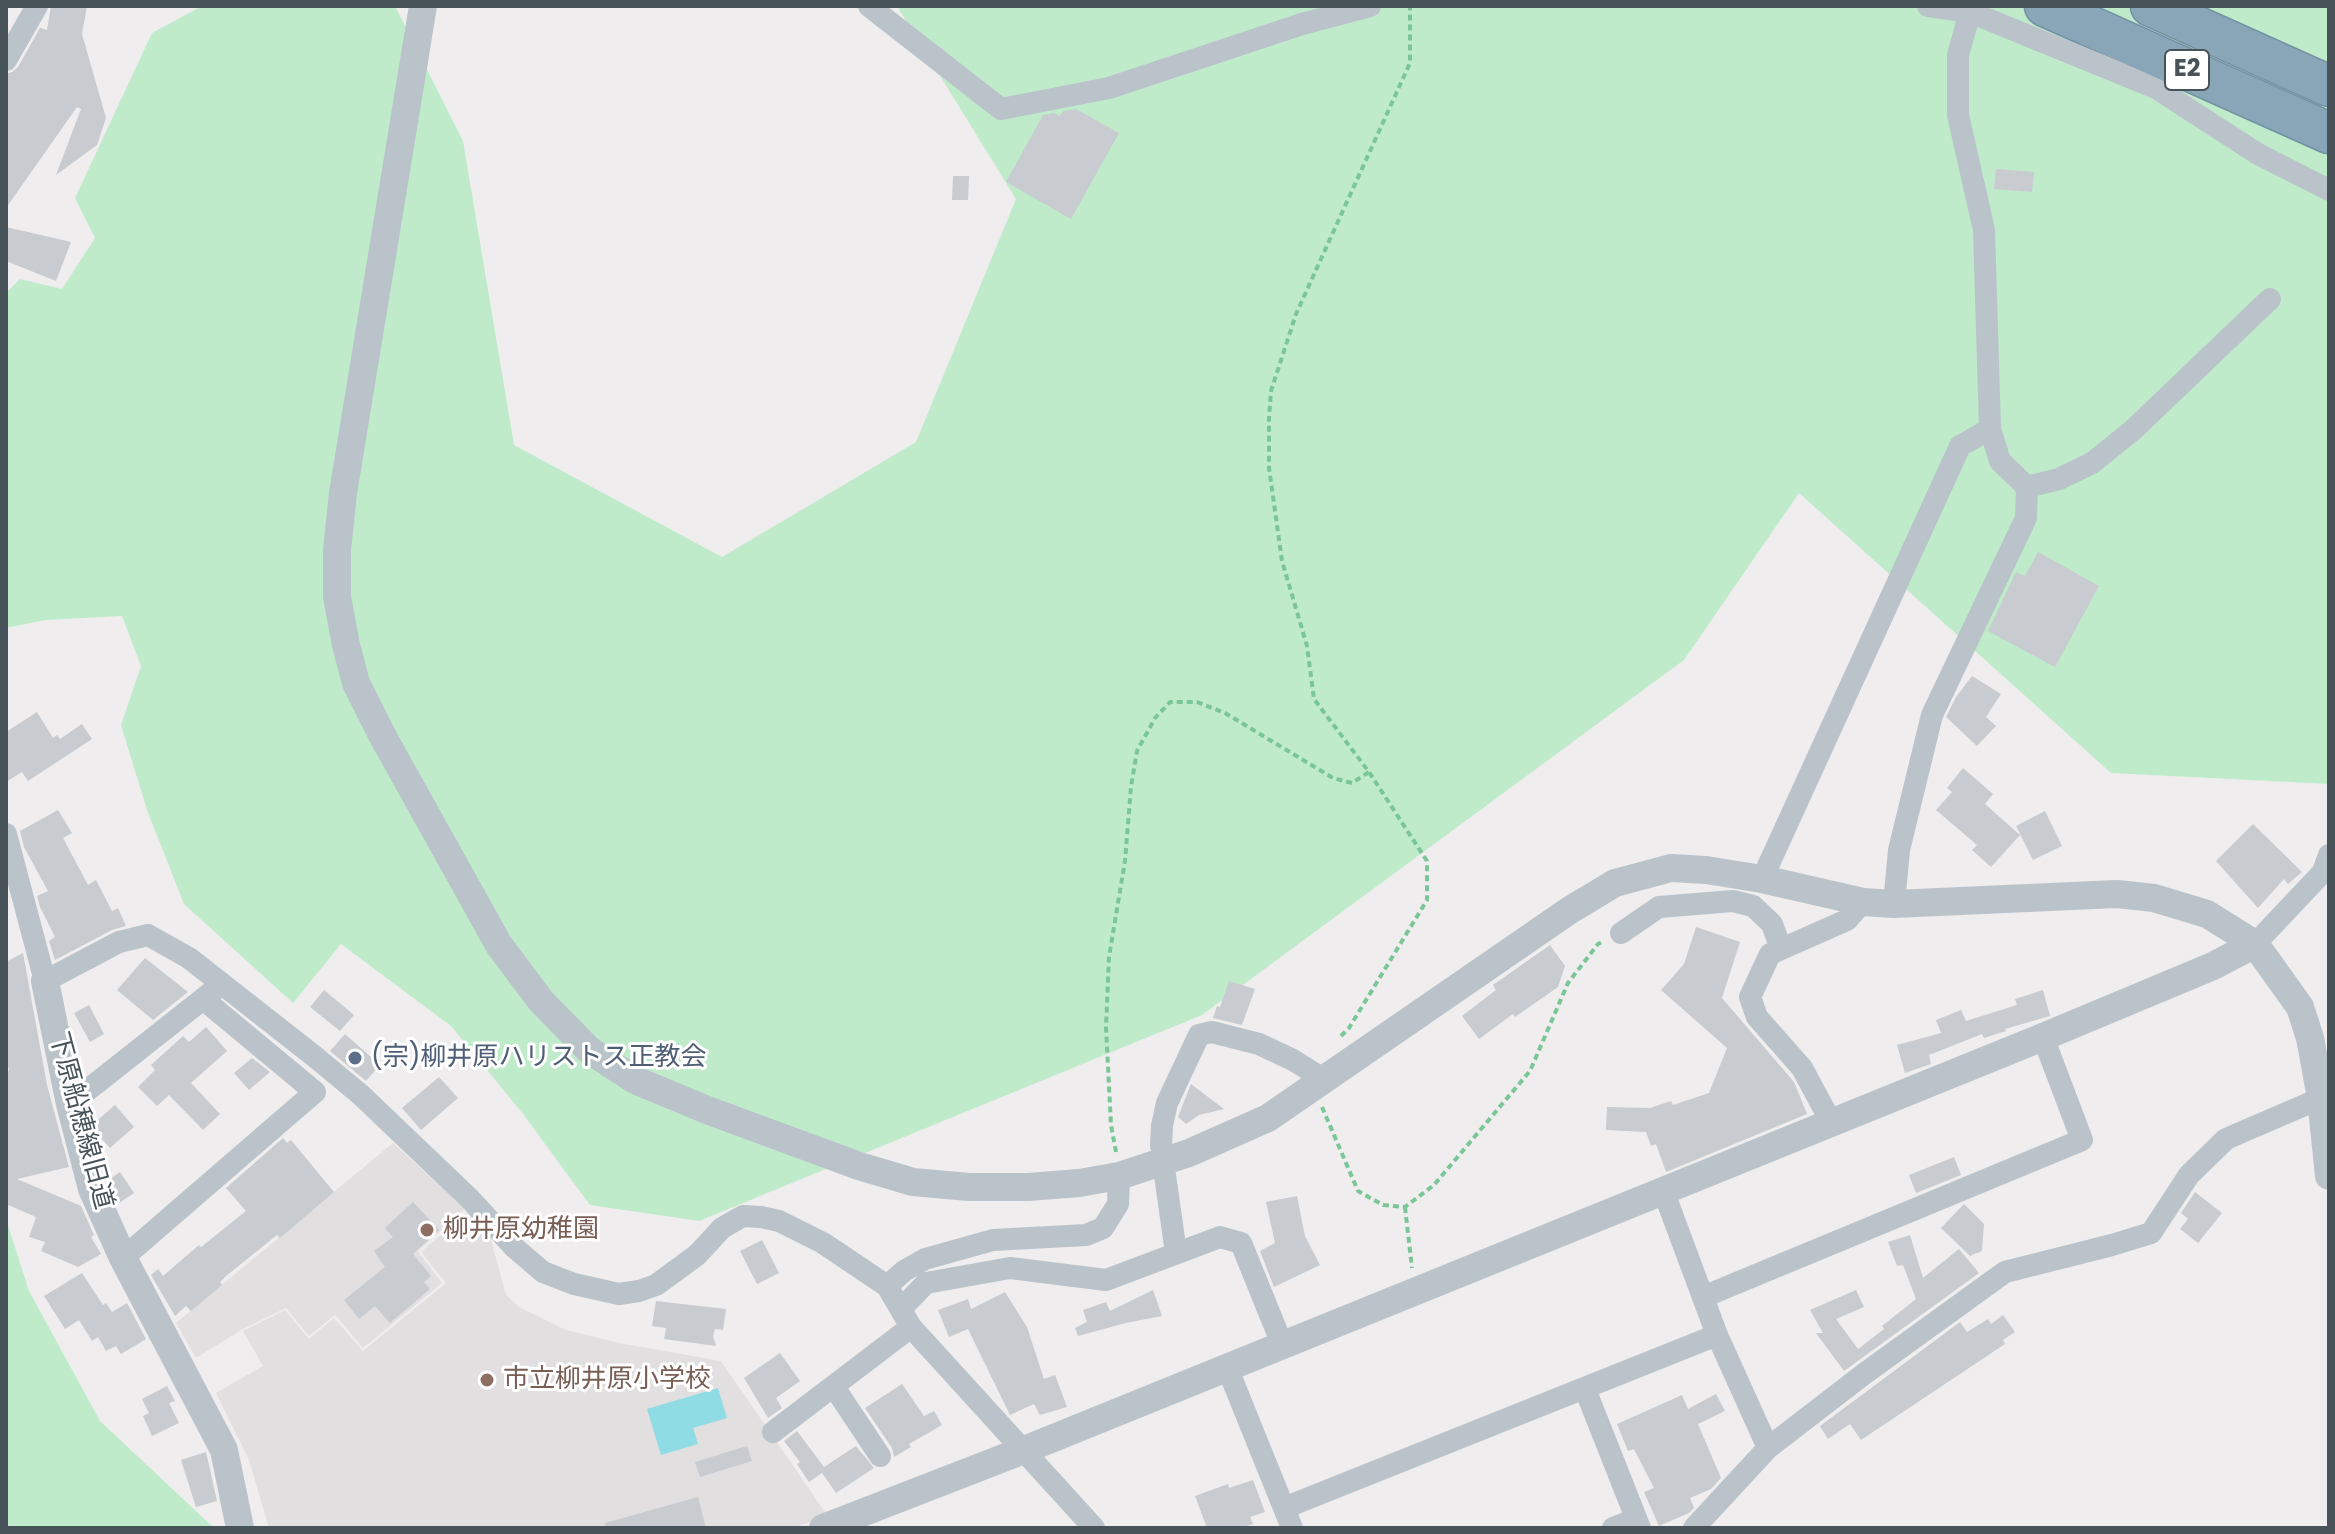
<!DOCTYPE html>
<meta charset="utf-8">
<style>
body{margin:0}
#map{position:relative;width:2335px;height:1534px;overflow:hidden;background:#f0edee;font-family:Poppins,sans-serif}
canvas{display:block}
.frame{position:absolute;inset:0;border:8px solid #475359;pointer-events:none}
</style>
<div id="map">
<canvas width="2335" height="1534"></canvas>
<div class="frame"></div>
</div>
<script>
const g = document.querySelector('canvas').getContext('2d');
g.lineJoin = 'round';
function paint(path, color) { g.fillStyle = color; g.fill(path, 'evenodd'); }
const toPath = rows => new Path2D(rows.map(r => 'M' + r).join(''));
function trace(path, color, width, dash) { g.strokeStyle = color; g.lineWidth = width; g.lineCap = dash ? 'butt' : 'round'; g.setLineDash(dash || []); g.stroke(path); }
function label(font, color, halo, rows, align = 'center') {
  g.font = font + ' Poppins,"Noto Sans JP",sans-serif'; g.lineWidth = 6; g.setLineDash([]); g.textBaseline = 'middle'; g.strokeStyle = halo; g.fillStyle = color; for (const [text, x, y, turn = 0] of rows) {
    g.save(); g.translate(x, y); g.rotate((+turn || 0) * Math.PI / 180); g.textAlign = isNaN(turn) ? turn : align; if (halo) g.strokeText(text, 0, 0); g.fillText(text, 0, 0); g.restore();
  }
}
paint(toPath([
 [393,1143,465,1209,418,1251,442,1283,363,1348,335,1315,309,1336,286,1308,241,1330,196,1358,176,1323],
 [468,1212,489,1233,506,1295,519,1307,566,1330,619,1343,721,1361,827,1515,793,1528,269,1528,249,1460,216,1393,263,1366,243,1331,285,1310,309,1339,334,1318,363,1351,446,1283,421,1252]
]), '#e1dfdf');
paint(toPath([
 [202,6,395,6,463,141,514,445,722,557,916,442,1016,199,897,6,2329,6,2329,784,2111,773,1799,493,1684,660,1202,1015,699,1221,590,1205,523,1114,451,1026,341,944,293,1003,184,904,147,810,121,725,141,666,122,616,45,620,6,628,6,293,20,279,62,289,95,238,75,198,152,33],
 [6,1219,29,1291,100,1421,214,1528,6,1528]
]), '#bfebcb');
paint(toPath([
 [718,1388,727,1418,693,1428,698,1444,661,1455,647,1409]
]), '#8fdce4');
paint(toPath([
 [51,6,87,6,82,34,106,118,97,145,56,175,81,109,77,107,6,208,6,74,12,72,18,67,40,28,47,30],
 [1076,109,1119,133,1071,219,1006,182,1043,115,1054,113,1060,116,1063,111],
 [1996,169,2034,172,2032,192,1994,189],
 [953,176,969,176,968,200,952,200],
 [6,227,71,242,56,281,6,261],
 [2038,552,2099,586,2055,667,1988,631,2016,572,2025,576],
 [1972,676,2001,694,1986,717,1996,726,1977,746,1946,717,1956,697],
 [37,712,53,738,57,735,60,739,82,724,92,739,28,781,22,772,6,782,6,732],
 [1963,768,1993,794,1985,804,2020,835,1991,867,1972,850,1977,845,1936,810,1952,792,1947,788],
 [58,810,72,833,63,838,88,885,96,880,112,911,118,908,126,926,112,930,55,960,49,941,55,937,40,907,37,896,48,891,24,847,20,831],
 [2045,811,2062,846,2033,860,2016,826],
 [2253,824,2302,872,2288,884,2284,879,2258,908,2216,861],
 [1696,927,1740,942,1722,998,1794,1082,1807,1114,1666,1172,1656,1144,1651,1146,1646,1132,1606,1130,1607,1107,1650,1108,1671,1101,1673,1105,1709,1093,1727,1048,1661,990,1684,964],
 [1550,945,1565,966,1558,987,1515,1017,1513,1014,1479,1039,1462,1016,1496,990,1493,985],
 [23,953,47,1085,69,1167,17,1179,81,1206,94,1235,91,1237,101,1254,78,1267,41,1251,45,1242,29,1237,36,1217,6,1204,6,1072,9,1071,6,1054,6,962],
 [145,958,188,992,153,1020,117,990],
 [1229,981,1255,989,1242,1025,1213,1018,1217,1006,1220,1007],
 [324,990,354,1015,340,1031,310,1007],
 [2043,990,2050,1016,2005,1029,2006,1031,1984,1038,1982,1034,1929,1055,1931,1064,1905,1073,1897,1045,1941,1033,1936,1020,1961,1010,1966,1021,2017,1005,2015,999],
 [89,1005,104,1034,90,1042,74,1013],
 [206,1027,227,1051,191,1083,220,1114,203,1130,169,1095,157,1106,138,1087,155,1070,151,1065,183,1036,189,1042],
 [345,1034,380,1065,366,1081,330,1051],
 [252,1058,270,1072,249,1090,234,1073],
 [439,1077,458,1098,421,1130,402,1108],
 [1191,1084,1224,1109,1199,1115,1186,1124,1178,1117],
 [115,1105,134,1127,110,1148,94,1130,93,1124],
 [283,1138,287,1143,291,1140,334,1192,280,1238,277,1235,226,1276,220,1282,222,1285,191,1311,186,1306,175,1316,151,1275,158,1269,163,1276,199,1245,201,1247,246,1211,226,1188],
 [1954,1157,1961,1175,1916,1193,1909,1175],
 [120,1172,134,1193,119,1203,107,1181],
 [2195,1192,2222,1213,2198,1243,2180,1229,2188,1219,2181,1213],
 [1297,1196,1305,1236,1320,1265,1274,1287,1260,1251,1275,1243,1266,1202],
 [413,1202,439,1230,413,1254,431,1276,424,1282,430,1289,390,1323,375,1306,359,1319,344,1300,385,1267,374,1251,393,1237,385,1228],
 [1964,1204,1984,1224,1982,1251,1970,1256,1941,1228],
 [1910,1235,1923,1278,1959,1249,1979,1273,1844,1371,1816,1333,1823,1333,1810,1310,1856,1290,1864,1307,1836,1319,1858,1349,1884,1329,1882,1326,1916,1299,1903,1265,1897,1266,1888,1242],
 [762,1240,779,1273,757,1284,740,1251],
 [82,1273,103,1305,106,1303,112,1312,127,1303,146,1339,121,1354,116,1346,106,1351,98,1337,92,1341,79,1320,65,1329,44,1296],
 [1153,1290,1162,1316,1126,1323,1078,1336,1075,1328,1087,1322,1083,1310,1106,1302,1110,1311],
 [1005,1292,1027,1327,1044,1379,1055,1375,1067,1407,1040,1415,1034,1404,1010,1415,968,1329,949,1337,938,1310,968,1299,971,1309],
 [656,1301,726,1309,723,1330,715,1329,713,1336,716,1346,664,1339,666,1328,652,1326],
 [2003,1315,2015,1332,2003,1340,2005,1344,1861,1440,1850,1424,1828,1439,1820,1426,1960,1322,1967,1332,1988,1319,1991,1324],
 [780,1353,800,1381,776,1398,782,1408,768,1418,744,1378],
 [902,1384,924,1416,934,1411,942,1425,909,1444,911,1447,894,1457,892,1448,865,1408],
 [167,1386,175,1401,169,1403,179,1423,152,1436,143,1416,149,1413,142,1399],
 [1716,1394,1725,1411,1698,1424,1721,1478,1711,1489,1690,1498,1694,1508,1689,1513,1659,1526,1644,1492,1654,1488,1634,1449,1628,1451,1617,1424,1682,1395,1688,1409],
 [797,1431,824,1467,856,1446,874,1468,836,1493,822,1473,809,1482,797,1464,800,1462,784,1441],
 [747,1446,752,1461,700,1477,695,1462],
 [206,1452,217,1501,196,1507,181,1460],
 [1253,1480,1265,1512,1250,1517,1253,1524,1241,1528,1207,1528,1195,1496,1228,1484,1229,1488],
 [698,1497,706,1528,606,1528,605,1523]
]), '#c8cbcf');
const motorway = toPath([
 [2045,6,2329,133],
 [2151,6,2329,86]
]);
trace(motorway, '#7491a4', 43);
trace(toPath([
 [1341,1036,1349,1028,1427,900,1427,861,1369,772,1314,699,1307,646,1282,561,1269,468,1269,418,1271,391,1296,314,1410,63,1410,6],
 [1322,1107,1358,1191,1383,1205,1405,1207,1434,1185,1530,1071,1568,983,1598,944,1604,941],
 [1116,1152,1111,1125,1106,1027,1109,957,1125,861,1131,787,1137,751,1155,718,1170,702,1197,702,1225,713,1333,778,1352,783,1369,772],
 [1405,1207,1412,1268]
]), '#7ac697', 4, [6, 4]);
trace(toPath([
 [869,6,1001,109,1109,88,1302,24,1370,6],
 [1928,6,1970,12,2156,88,2258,154,2329,190],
 [6,60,37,6],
 [2027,487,2059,479,2092,463,2133,430,2270,299],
 [6,834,45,981,119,942,148,935,189,958,314,1056,361,1095,406,1138,469,1198,515,1248,543,1272,574,1284,619,1294,639,1291,656,1285,697,1255,722,1228,743,1216,761,1217,779,1221,823,1243,887,1286,911,1327,1094,1528],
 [1762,879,1960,446,1990,429],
 [1894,904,1899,850,1932,715,2026,518,2027,487,2000,461,1990,429,1984,230,1958,115,1958,55,1970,12],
 [1621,933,1659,907,1733,901,1753,906,1772,924,1781,949],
 [2255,944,2323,872,2329,855],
 [70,1104,213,991],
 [1831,1122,1802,1068,1757,1017,1750,997,1770,954,1847,920,1863,902],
 [1161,1146,1162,1126,1167,1103,1199,1035,1212,1032,1259,1044,1293,1060,1325,1080],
 [1165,1175,1176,1253],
 [1663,1190,1717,1335,1768,1448],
 [123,1258,315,1092,203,999],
 [887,1286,904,1271,925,1259,993,1240,1086,1235,1103,1228,1118,1204,1119,1176],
 [1703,1297,2082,1140,2043,1037],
 [901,1309,926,1283,1010,1268,1106,1280,1220,1237,1241,1243,1282,1344],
 [1227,1367,1292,1528],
 [834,1387,880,1456],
 [1585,1389,1640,1528],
 [773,1432,911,1327],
 [1284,1508,1717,1335],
 [1613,1528,1636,1519],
 [1694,1528,1768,1448,1864,1374,2005,1272,2112,1245,2151,1233,2189,1175,2226,1139,2321,1098,2329,1097]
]), '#bac3c9', 22);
trace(toPath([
 [423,6,343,493,337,550,337,597,346,645,356,683,382,735,499,945,541,1001,589,1050,635,1080,707,1110,859,1166,913,1182,969,1187,1028,1187,1079,1183,1119,1176,1189,1153,1268,1118,1570,910,1615,883,1671,868,1706,870,1762,879,1863,902,1894,904,2117,894,2154,898,2207,914,2255,944,2300,1007,2310,1038,2321,1098,2329,1176],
 [45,981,70,1104,92,1189,123,1258,224,1450,240,1528],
 [823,1528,1024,1450,2043,1037,2213,966,2255,944]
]), '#bac3c9', 28);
trace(motorway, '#89a6b9', 40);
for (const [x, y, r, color] of [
 [355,1058,8,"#5c6f8a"],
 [427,1230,8,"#8d6e63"],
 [487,1380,8,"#8d6e63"]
]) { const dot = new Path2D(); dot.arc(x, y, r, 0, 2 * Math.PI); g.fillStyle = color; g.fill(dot); trace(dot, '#fff', 3); }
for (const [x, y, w] of [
 [2187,70,44]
]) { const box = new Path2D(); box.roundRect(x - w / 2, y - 20, w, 40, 6); g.fillStyle = '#fff'; g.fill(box); trace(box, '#475359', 2); }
label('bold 24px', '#475359', null, [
 ["E2",2187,70]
]);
label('26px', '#4e5e75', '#fff', [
 ["(宗)柳井原ハリストス正教会",371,1058]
], 'left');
label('26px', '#475359', '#fff', [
 ["下原船穂線旧道",80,1121,75]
]);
label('26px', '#785e54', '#fff', [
 ["柳井原幼稚園",443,1230],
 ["市立柳井原小学校",503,1380]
], 'left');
</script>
